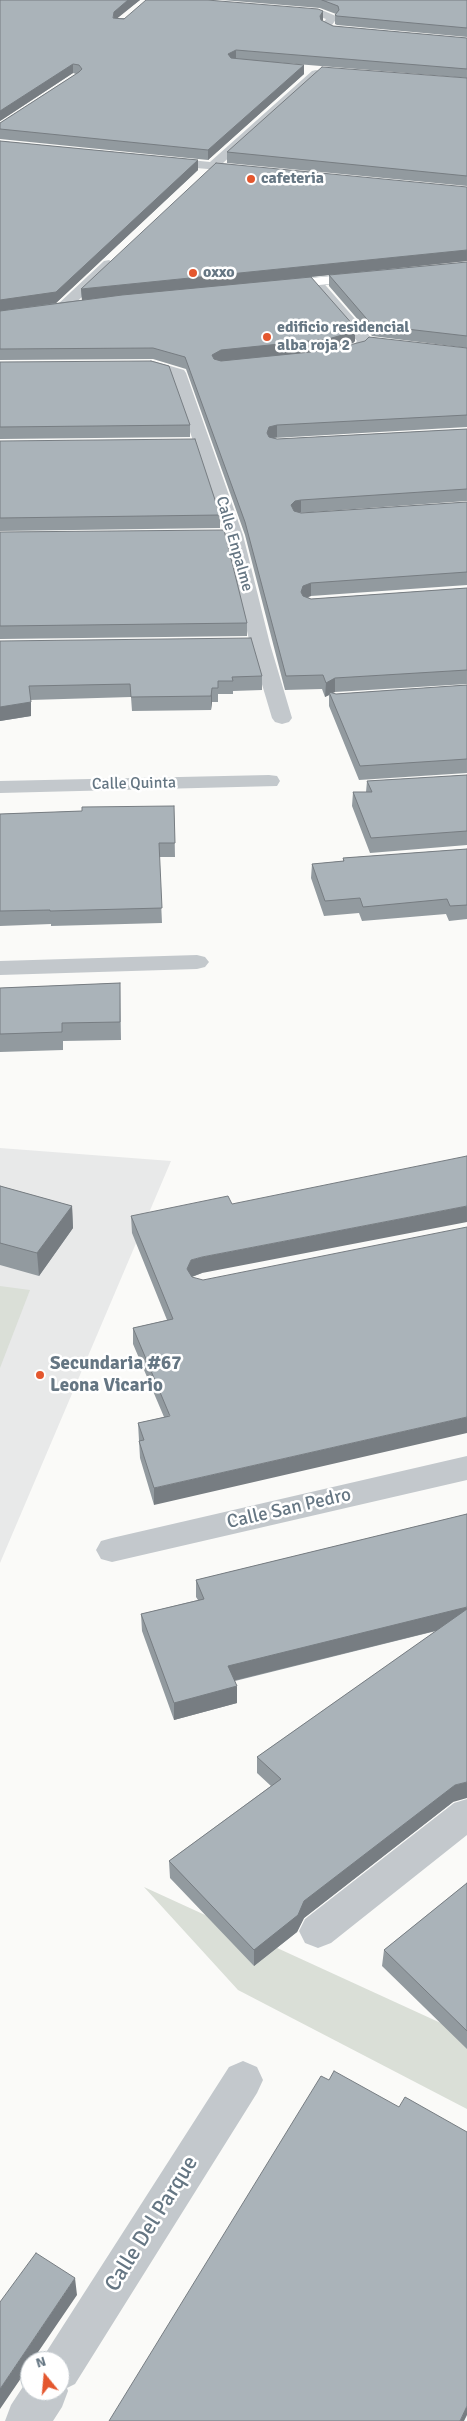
<!DOCTYPE html>
<style>
body{margin:0}
#map{position:relative;width:467px;height:2421px;overflow:hidden;background:#fafaf8;font-family:Signika,sans-serif}
canvas{display:block}
.north{position:absolute;left:20px;top:2351px;width:50px;height:50px;box-sizing:border-box;background:#fff;border:1px solid #c1c8cd;border-radius:50%;rotate:343deg;font-size:14px;font-weight:700;line-height:20px;text-align:center;color:#657683}
.north::after{content:'';display:block;margin:auto;width:18px;height:22px;background:#e4572e;clip-path:polygon(50% 0,100% 100%,50% 72%,0 100%)}
</style>
<div id="map">
<canvas width="467" height="2421"></canvas>
<div class="north">N</div>
</div>
<script>
const g = document.querySelector('canvas').getContext('2d');
g.lineJoin = 'round';
function paint(path, color) { g.fillStyle = color; g.fill(path, 'evenodd'); }
const toPath = rows => new Path2D(rows.map(r => 'M' + r).join(''));
function trace(path, color, width, dash) { g.strokeStyle = color; g.lineWidth = width; g.lineCap = dash ? 'butt' : 'round'; g.setLineDash(dash || []); g.stroke(path); }
function label(font, color, halo, rows, align = 'center') {
  g.font = font + ' Signika,sans-serif'; g.lineWidth = 5; g.setLineDash([]); g.textBaseline = 'middle'; g.strokeStyle = halo; g.fillStyle = color; for (const [text, x, y, turn = 0] of rows) {
    g.save(); g.translate(x, y); g.rotate((+turn || 0) * Math.PI / 180); g.textAlign = isNaN(turn) ? turn : align; if (halo) g.strokeText(text, 0, 0); g.fillText(text, 0, 0); g.restore();
  }
}
paint(toPath([
 [0,1148,171,1161,0,1563]
]), '#e8e9e9');
paint(toPath([
 [0,1286,30,1290,0,1368],
 [144,1887,467,2035,467,2109,238,1990]
]), '#dadfd7');
const secondary = toPath([
 [366,273,371,274,373,277,371,280,277,289,270,285,277,281,366,273]
]);
trace(secondary, '#b3babf', 1);
paint(toPath([
 [315,278,320,279,369,335,372,342,364,351,333,359,326,355,328,352,354,345,357,341,308,282,315,278]
]), '#c3c8cc');
paint(toPath([
 [287,7,324,11,336,16,337,18,332,25,336,27,358,29,363,32,358,35,329,32,321,26,326,19,318,16,283,12,283,8,287,7],
 [316,70,320,71,320,75,223,163,255,167,256,170,255,173,161,165,155,161,161,157,210,162,312,71,316,70],
 [109,260,116,264,114,267,67,311,57,311,55,308,57,305,104,261,109,260],
 [134,361,153,361,184,370,186,373,243,535,270,644,292,718,289,722,282,724,275,722,272,718,250,644,225,535,171,376,152,371,128,369,126,366,128,363,134,361],
 [269,775,277,776,280,781,277,786,0,793,0,781,269,775],
 [197,955,205,957,209,962,205,967,197,969,0,975,0,961,197,955],
 [467,1456,467,1480,112,1562,101,1559,96,1550,101,1541,112,1538,467,1456],
 [467,1799,467,1835,331,1943,318,1948,305,1943,299,1931,305,1919,454,1803,467,1799],
 [243,2061,257,2067,263,2080,257,2093,75,2384,67,2388,68,2391,62,2407,53,2421,5,2421,11,2405,30,2376,30,2391,60,2391,60,2361,41,2361,45,2354,229,2067,243,2061]
]), '#c3c8cc');
paint(secondary, '#fff');
paint(toPath([
 [0,0,140,0,116,18,323,20,322,21,333,26,467,38,467,78,272,62,304,65,304,74,208,160,0,139,0,123,76,74,73,73,0,121],
 [222,0,467,0,467,37,337,25,335,24,335,15,336,14,320,8],
 [467,78,467,186,227,163,227,152],
 [0,141,198,160,198,170,56,303,82,300,81,289,467,187,467,261,311,277,355,341,353,343,328,350,467,348,467,427,274,438,277,439,467,429,467,501,299,513,301,513,467,502,467,585,311,596,308,597,311,599,467,588,467,684,335,692,332,693,336,694,467,685,467,773,359,780,329,706,329,695,325,697,322,689,285,690,245,535,186,369,153,359,0,360],
 [467,262,467,348,372,336,329,286,329,275],
 [0,362,190,425,190,437,0,439],
 [0,441,220,515,220,528,0,531],
 [0,532,247,623,247,636,0,639],
 [0,641,262,676,262,690,233,691,233,694,218,694,218,702,212,702,211,710,132,711,131,697,30,700,31,716,0,721],
 [467,775,467,845,370,853,352,806,353,792,366,792,367,781],
 [174,806,175,857,159,857,162,923,51,926,51,924,0,926,0,814,82,811],
 [467,849,467,919,449,921,446,914,362,921,359,913,324,916,311,878,312,864,343,861,343,858],
 [120,983,121,1040,63,1041,63,1050,0,1052,0,988],
 [0,1186,72,1206,73,1228,39,1276,0,1265],
 [131,1216,202,1273,192,1277,154,1505,140,1458,138,1423,164,1417,133,1344,133,1328,167,1320,132,1233],
 [467,1514,453,1802,304,1918,297,1932,254,1966,170,1878,169,1861,271,1786,257,1773,257,1757,436,1631,235,1681,237,1703,174,1720,142,1631,141,1614,198,1600,196,1597,196,1580],
 [467,1883,467,2049,382,1966,384,1950]
]), '#929a9f');
paint(toPath([
 [128,0,140,0,114,21,114,12],
 [323,11,323,20,319,25,320,16],
 [236,50,236,59,228,64,228,54],
 [73,64,73,73,0,121,0,111],
 [304,65,304,74,208,160,208,150],
 [198,160,198,170,56,303,0,311,0,300],
 [467,250,467,261,82,300,81,289],
 [355,329,355,341,353,343,328,350,212,367,212,355,221,350],
 [277,425,277,437,269,439,267,433,269,427],
 [301,500,301,512,295,513,291,505,295,501],
 [311,583,311,596,302,599,301,592,303,586],
 [335,678,335,692,330,694,329,692,329,695,325,697,326,683],
 [212,688,212,702,211,710,211,696],
 [31,702,31,716,0,721,0,707],
 [72,1206,73,1228,39,1276,37,1253],
 [467,1206,467,1222,202,1273,191,1277,187,1269,191,1260,202,1257],
 [467,1417,467,1433,154,1505,154,1488],
 [467,1607,467,1623,228,1682,228,1666],
 [237,1686,237,1703,174,1720,174,1703],
 [467,1782,467,1798,453,1802,304,1918,297,1932,254,1966,254,1950,304,1901,455,1785],
 [75,2278,77,2295,32,2361,30,2361,30,2365,0,2409,0,2389],
 [467,2406,467,2415,464,2421,460,2421]
]), '#777d82');
const building = toPath([
 [0,0,128,0,114,12,113,18,124,19,146,0,207,0,318,9,323,11,320,16,321,20,333,26,467,38,467,69,236,50,228,54,231,58,304,65,208,150,0,129,0,123,79,72,82,69,79,65,73,64,0,111,0,0],
 [322,0,467,0,467,28,337,16,335,15,339,10,338,6,322,0],
 [322,67,467,78,467,176,227,152,322,67],
 [0,141,198,160,56,292,0,300,0,141],
 [216,163,467,187,467,250,81,289,216,163],
 [467,262,467,336,372,325,329,275,467,262],
 [311,277,354,326,355,329,353,332,328,339,221,350,212,355,214,359,221,361,330,350,365,341,369,337,467,348,467,415,277,425,269,427,267,433,269,437,277,439,467,429,467,489,301,500,295,501,291,505,294,511,301,513,467,502,467,572,311,583,303,586,301,592,303,596,311,599,467,588,467,670,335,678,326,683,323,675,286,676,245,522,185,357,153,348,0,349,0,311,122,295,311,277],
 [151,361,169,366,190,425,0,427,0,362,151,361],
 [195,439,220,515,0,518,0,441,195,439],
 [224,530,247,623,0,626,0,532,224,530],
 [251,638,262,676,232,677,233,681,218,681,218,688,212,688,211,696,131,697,130,684,29,686,31,702,0,707,0,641,251,638],
 [467,685,467,759,360,766,329,692,336,694,467,685],
 [467,775,467,831,371,838,353,792,372,792,367,781,467,775],
 [174,806,175,843,159,843,162,908,50,911,50,910,0,911,0,814,82,811,82,807,174,806],
 [467,849,467,905,450,906,447,899,363,907,360,898,325,901,312,864,344,861,343,858,467,849],
 [120,983,120,1022,62,1023,62,1032,0,1034,0,988,120,983],
 [467,1156,467,1206,202,1257,191,1260,187,1269,192,1277,203,1280,467,1227,467,1417,154,1488,139,1441,144,1440,138,1423,170,1416,133,1328,173,1319,131,1216,228,1196,232,1204,467,1156],
 [0,1186,72,1206,37,1253,0,1243,0,1186],
 [467,1514,467,1607,228,1666,237,1686,174,1703,141,1614,204,1599,196,1580,467,1514],
 [467,1609,467,1782,455,1785,304,1901,298,1915,254,1950,169,1861,281,1779,257,1757,467,1609],
 [467,1883,467,2031,384,1950,467,1883],
 [334,2071,399,2107,405,2097,467,2132,467,2406,460,2421,109,2421,321,2076,329,2080,334,2071],
 [36,2253,75,2278,0,2389,0,2302,36,2253]
]);
paint(building, '#aab3b9');
trace(building, '#777d82', 1);
for (const [x, y, r, color] of [
 [251,179,5,"#e4572e"],
 [193,273,5,"#e4572e"],
 [267,337,5,"#e4572e"],
 [40,1375,5,"#e4572e"]
]) { const dot = new Path2D(); dot.arc(x, y, r, 0, 2 * Math.PI); g.fillStyle = color; g.fill(dot); trace(dot, '#fff', 2); }
label('bold 16px', '#657683', '#fff', [
 ["cafeteria",261,179],
 ["oxxo",203,273],
 ["edificio residencial",277,328],
 ["alba roja 2",277,346]
], 'left');
label('16px', '#657683', '#fff', [
 ["Calle Enpalme",234,544,74],
 ["Calle Quinta",134,784,-1]
]);
label('bold 19px', '#657683', '#fff', [
 ["Secundaria #67",50,1364],
 ["Leona Vicario",50,1386]
], 'left');
label('19px', '#657683', '#fff', [
 ["Calle San Pedro",289,1509,-13]
]);
label('22px', '#657683', '#fff', [
 ["Calle Del Parque",152,2224,-58]
]);
</script>
